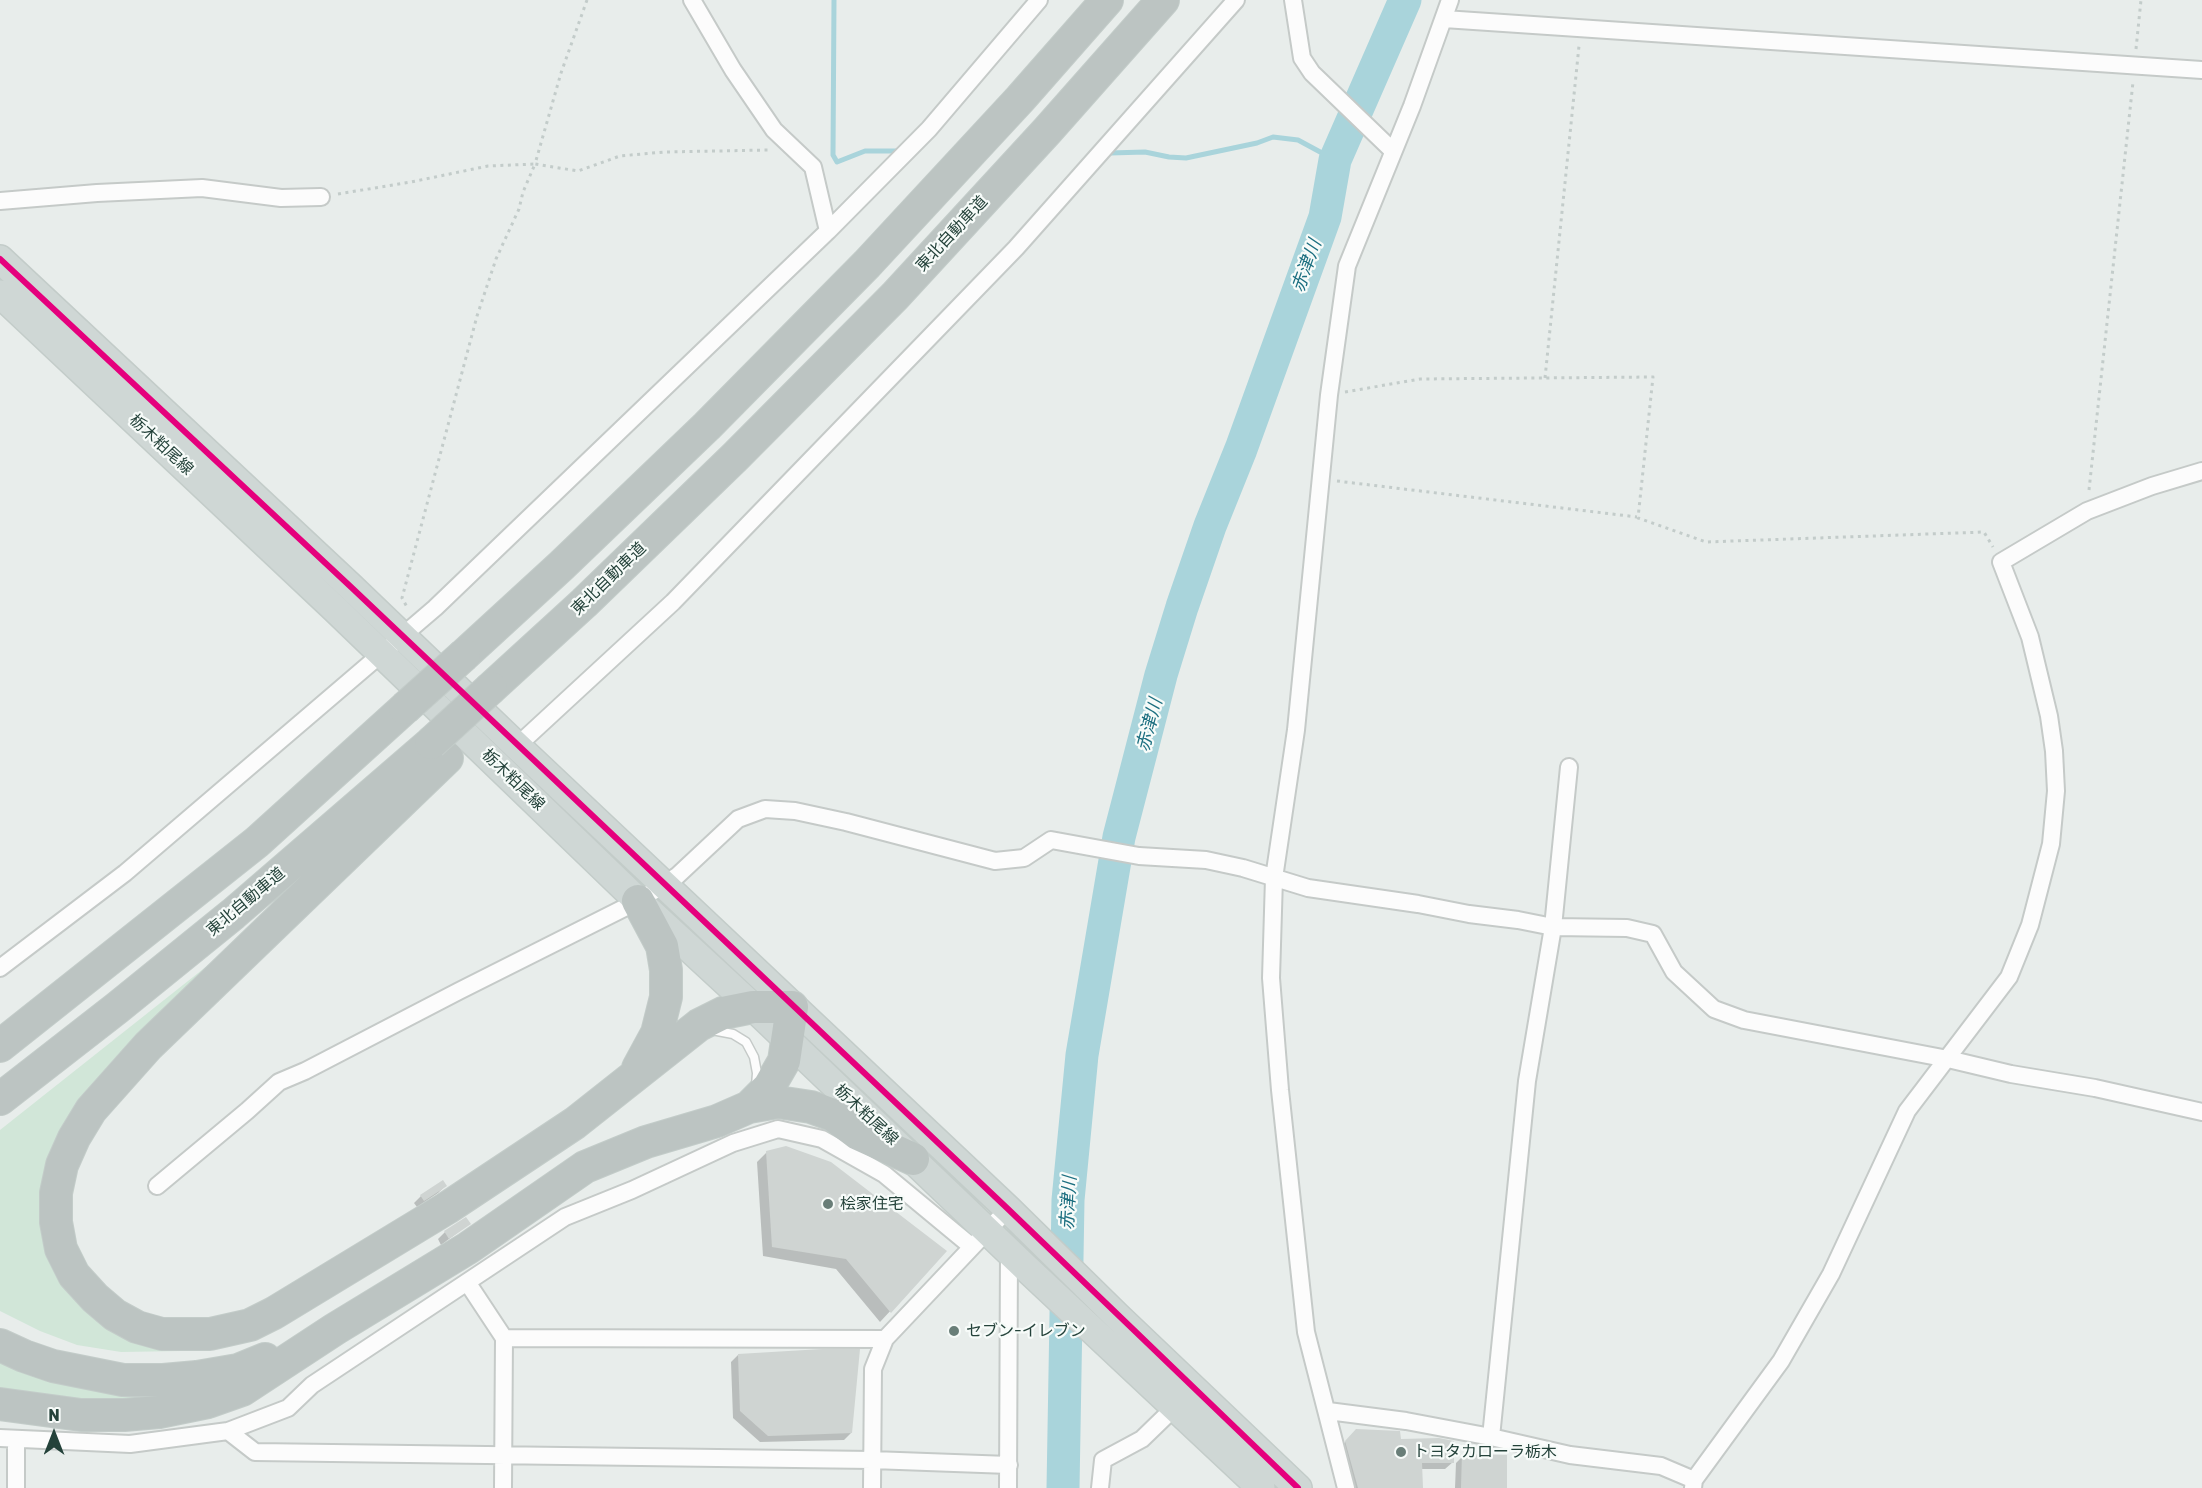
<!DOCTYPE html>
<meta charset="utf-8">
<style>
body{margin:0}
#map{position:relative;width:2202px;height:1488px;overflow:hidden;background:#e8edeb;font-family:Rubik,sans-serif}
canvas{display:block}
.north{position:absolute;left:24px;top:1404px;width:60px;height:60px;-webkit-text-stroke:4px #f7fbf9;paint-order:stroke;rotate:0deg;font-size:16px;font-weight:700;line-height:24px;text-align:center;color:#24423a}
.north::after{content:'';display:block;margin:auto;width:21px;height:27px;background:#24423a;clip-path:polygon(50% 0,100% 100%,50% 72%,0 100%)}
</style>
<div id="map">
<canvas width="2202" height="1488"></canvas>
<div class="north">N</div>
</div>
<script>
const g = document.querySelector('canvas').getContext('2d');
g.lineJoin = 'round';
function paint(path, color) { g.fillStyle = color; g.fill(path, 'evenodd'); }
const toPath = rows => new Path2D(rows.map(r => 'M' + r).join(''));
function trace(path, color, width, dash) { g.strokeStyle = color; g.lineWidth = width; g.lineCap = dash ? 'butt' : 'round'; g.setLineDash(dash || []); g.stroke(path); }
function label(font, color, halo, rows, align = 'center') {
  g.font = font + ' Rubik,"Noto Sans JP",sans-serif'; g.lineWidth = 4.5; g.setLineDash([]); g.textBaseline = 'middle'; g.strokeStyle = halo; g.fillStyle = color; for (const [text, x, y, turn = 0] of rows) {
    g.save(); g.translate(x, y); g.rotate((+turn || 0) * Math.PI / 180); g.textAlign = isNaN(turn) ? turn : align; if (halo) g.strokeText(text, 0, 0); g.fillText(text, 0, 0); g.restore();
  }
}
paint(toPath([
 [241,939,78,1114,62,1275,208,1345,181,1351,121,1352,77,1345,40,1331,0,1311,0,1130],
 [0,1357,193,1394,102,1405,0,1395]
]), '#d1e6d8');
paint(toPath([
 [767,1152,945,1252,880,1322,836,1269,763,1256,757,1162],
 [445,1186,438,1193,417,1207,414,1203,421,1196],
 [469,1224,441,1245,438,1239,445,1232],
 [738,1355,851,1433,844,1440,760,1442,733,1418,731,1362],
 [1349,1438,1399,1440,1453,1462,1445,1469,1421,1469,1421,1488,1350,1488,1339,1449],
 [1463,1456,1505,1488,1455,1488,1456,1463]
]), '#0003');
trace(toPath([
 [834,0,833,155,837,162,865,151,896,151],
 [1110,153,1145,152,1169,157,1186,158,1257,143,1273,137,1298,140,1335,160]
]), '#a9d4db', 5);
trace(toPath([
 [1063,1488,1068,1200,1082,1055,1119,837,1161,675,1182,607,1210,526,1241,449,1325,217,1335,160,1405,0]
]), '#a9d4db', 33);
paint(toPath([
 [786,1146,831,1162,947,1251,891,1313,846,1259,772,1247,766,1151],
 [443,1180,447,1186,424,1201,420,1195],
 [466,1217,471,1224,449,1239,444,1231],
 [822,1349,860,1349,852,1433,768,1436,740,1411,738,1354],
 [1356,1429,1400,1431,1401,1439,1439,1438,1454,1441,1454,1463,1422,1463,1423,1488,1358,1488,1345,1441],
 [1462,1454,1507,1455,1507,1488,1461,1488]
]), '#cfd4d2');
const service = toPath([
 [712,1030,733,1034,746,1042,754,1057,757,1073,756,1086]
]);
const minor = toPath([
 [692,0,733,70,774,130,813,167,828,231],
 [1293,0,1302,58,1312,73,1393,151],
 [1444,19,2202,70],
 [0,201,97,193,202,188,281,198,321,197],
 [517,746,673,602,1016,248,1236,0],
 [0,968,125,873,435,608,828,231,929,129,1039,0],
 [157,1186,247,1111,279,1082,305,1071,459,991,638,901,677,876,738,819,765,809,795,811,846,822,995,861,1024,858,1051,840,1139,856,1206,860,1243,868,1308,888,1418,904,1469,914,1518,920,1553,927,1627,928,1653,934,1674,972,1714,1009,1744,1020,1948,1059,2011,1074,2095,1088,2202,1112],
 [467,1282,504,1338,503,1488],
 [504,1338,885,1339],
 [1328,1411,1406,1421,1491,1437,1570,1455,1661,1466,1694,1480,1693,1488],
 [228,1431,255,1452,872,1460,1009,1465],
 [1491,1437,1527,1081,1553,927,1569,767],
 [0,1438,130,1444,228,1431,288,1408,312,1385,565,1217,632,1190,733,1143,778,1129,822,1139,884,1174,971,1246],
 [1694,1480,1781,1361,1831,1274,1907,1111,2009,977,2030,925,2051,844,2056,791,2054,751,2049,716,2030,637,2001,562,2087,511,2152,486,2202,471],
 [16,1488,16,1439],
 [872,1488,873,1369,885,1339,1008,1209],
 [1008,1488,1009,1251],
 [1100,1488,1103,1460,1142,1439,1175,1407],
 [1346,1488,1306,1332,1280,1090,1271,978,1274,878,1296,730,1329,395,1347,266,1412,106,1450,0]
]);
const primary = toPath([
 [0,259,351,587,517,746,1008,1209,1117,1316,1298,1488],
 [0,294,335,609,638,901,753,1007,1026,1268,1261,1488]
]);
const motorway = toPath([
 [464,655,561,566,707,426,867,264,1020,99,1107,0],
 [491,688,584,603,735,457,895,296,1047,131,1163,0],
 [447,758,148,1046,91,1110,74,1138,62,1165,56,1193,56,1222,61,1249,74,1275,95,1298,115,1315,137,1327,162,1334,210,1334,250,1325,274,1313,447,1208,575,1123,699,1025,723,1013,753,1007,792,1007,784,1061,769,1087,749,1107],
 [0,1046,257,842,405,708],
 [638,1068,657,1033,666,997,666,970,662,946,638,901],
 [0,1099,117,1008,233,914,431,743],
 [0,1345,24,1356,53,1366,123,1380,163,1380,197,1377,238,1370,265,1359],
 [0,1404,81,1415,124,1415,159,1412,208,1402,242,1390,335,1329,468,1248,585,1167,646,1142,717,1121,749,1107,778,1102,811,1107,833,1115,858,1134,913,1159]
]);
trace(service, '#c5cac8', 11);
trace(minor, '#c5cac8', 20);
trace(primary, '#c3ccc9', 30);
trace(motorway, '#c3ccc9', 34);
trace(toPath([
 [587,0,561,73,535,164,578,171,620,156,664,152,769,150],
 [2136,49,2141,0],
 [338,194,411,182,488,166,535,164,523,192,519,209,496,259,477,316,402,598,407,607],
 [1545,378,1579,46],
 [1345,392,1420,379,1653,377,1638,518,1706,542,1984,532,1993,547],
 [1337,481,1637,517],
 [2089,490,2133,82]
]), '#c3ccca', 3, [3, 4.5]);
trace(service, '#fcfcfc', 8);
trace(minor, '#fcfcfc', 16);
trace(primary, '#cfd7d5', 27);
trace(motorway, '#bcc4c2', 32);
const motorwayBridge = toPath([
 [405,708,464,655],
 [431,743,491,688]
]);
trace(motorwayBridge, '#c3ccc9', 34, []);
trace(motorwayBridge, '#bcc4c2', 32);
trace(toPath([
 [0,259,351,587,1008,1209,1298,1488]
]), '#e5007d', 6);
for (const [x, y, r, color] of [
 [828,1204,6,"#697e78"],
 [954,1331,6,"#697e78"],
 [1401,1452,6,"#697e78"]
]) { const dot = new Path2D(); dot.arc(x, y, r, 0, 2 * Math.PI); g.fillStyle = color; g.fill(dot); trace(dot, '#f7fbf9', 2); }
label('16px', '#24423a', '#f7fbf9', [
 ["東北自動車道",952,234,-47],
 ["栃木粕尾線",161,445,43],
 ["東北自動車道",609,579,-44],
 ["栃木粕尾線",513,780,44],
 ["東北自動車道",246,902,-40],
 ["栃木粕尾線",866,1115,43]
]);
label('16px', '#24423a', '#f7fbf9', [
 ["桧家住宅",840,1204],
 ["セブン-イレブン",966,1331],
 ["トヨタカローラ栃木",1413,1452]
], 'left');
label('italic 18px', '#1c6f80', '#f7fbf9', [
 ["赤津川",1307,266,-70],
 ["赤津川",1150,725,-75],
 ["赤津川",1069,1203,-87]
]);
</script>
